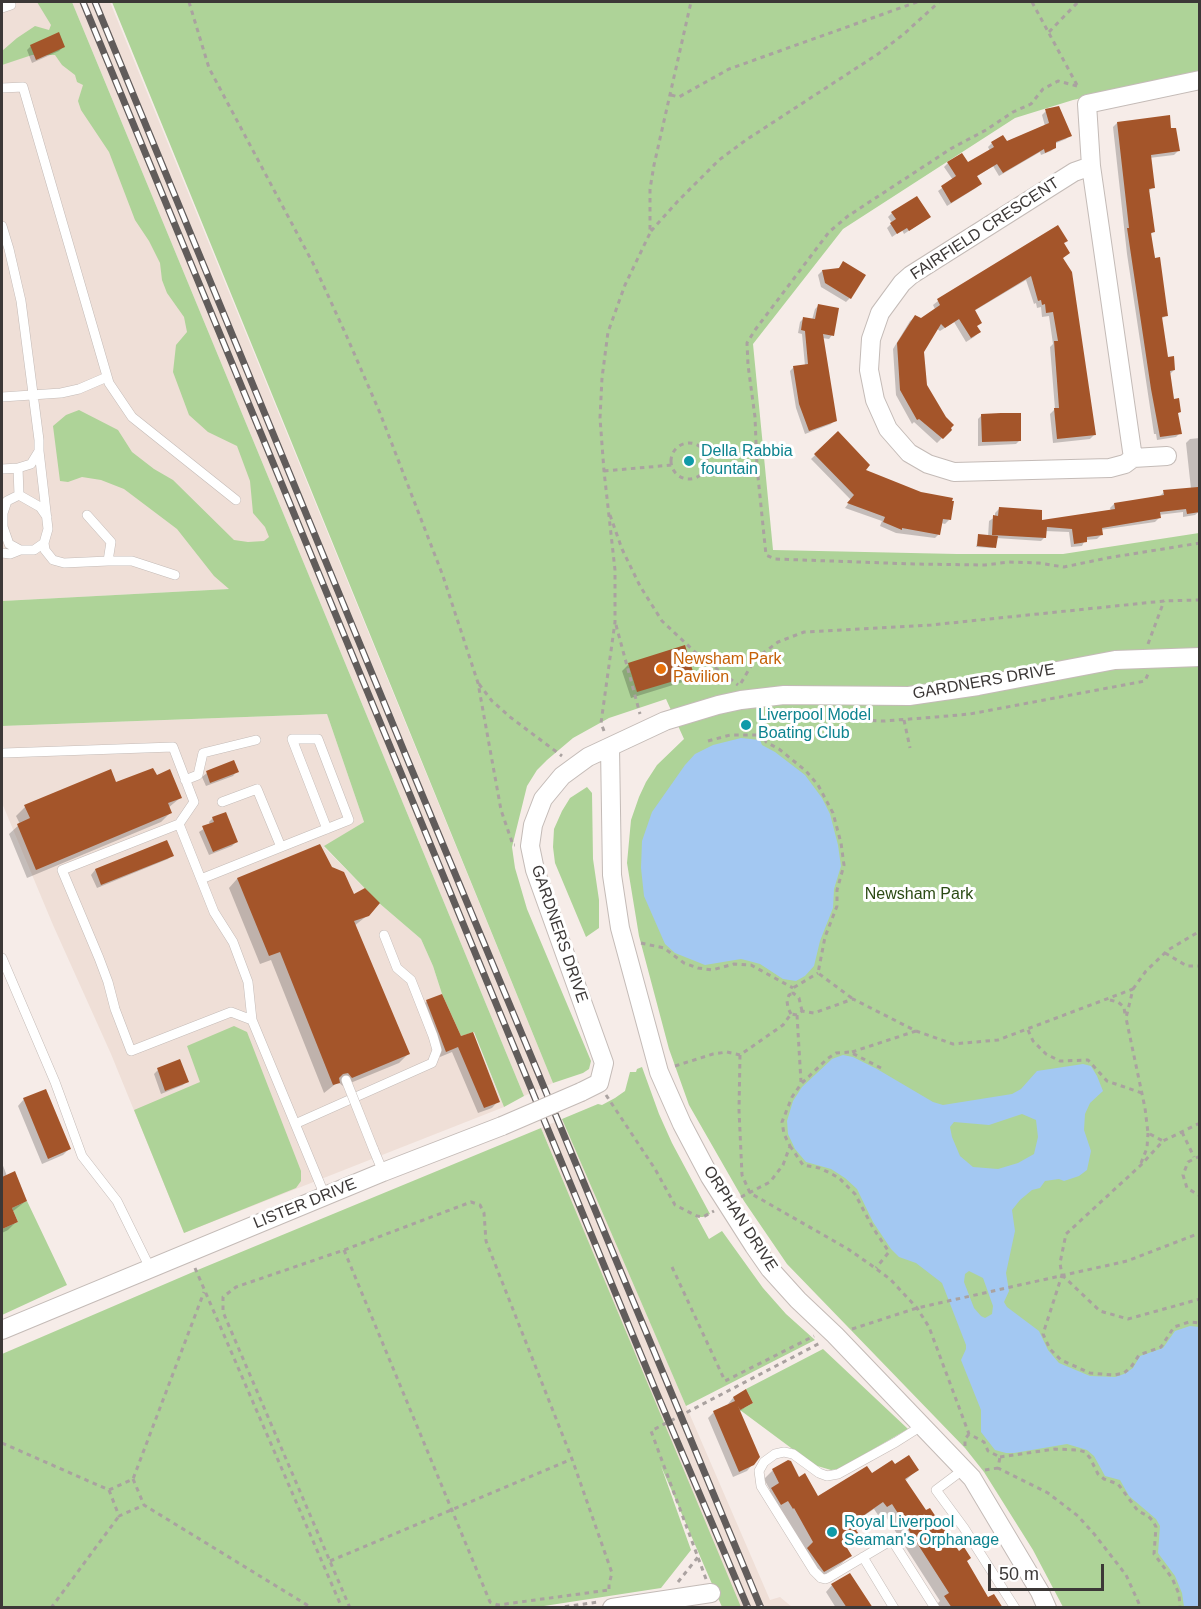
<!DOCTYPE html>
<style>
body{margin:0}
#map{position:relative;width:1201px;height:1609px;overflow:hidden;background:#f6ece8;font-family:Arial,sans-serif}
canvas{display:block}
.frame{position:absolute;inset:0;border:3px solid #3c3837;pointer-events:none}
.scale{position:absolute;left:988px;top:1564px;width:116px;height:27px;box-sizing:border-box;border:3px solid #3c3837;border-top:0;padding-left:8px;font-size:18px;line-height:21px;white-space:nowrap;color:#3c3837;-webkit-text-stroke:4px #fff;paint-order:stroke}
</style>
<div id="map">
<canvas width="1201" height="1609"></canvas>
<div class="frame"></div>
<div class="scale">50 m</div>
</div>
<script>
const g = document.querySelector('canvas').getContext('2d');
g.lineJoin = 'round';
function paint(path, color) { g.fillStyle = color; g.fill(path, 'evenodd'); }
const toPath = rows => new Path2D(rows.map(r => 'M' + r).join(''));
function trace(path, color, width, dash) { g.strokeStyle = color; g.lineWidth = width; g.lineCap = dash ? 'butt' : 'round'; g.setLineDash(dash || []); g.stroke(path); }
function label(font, color, halo, rows, align = 'center') {
  g.font = font + ' Arial,sans-serif'; g.lineWidth = 6; g.setLineDash([]); g.textBaseline = 'middle'; g.strokeStyle = halo; g.fillStyle = color; for (const [text, x, y, turn = 0] of rows) {
    g.save(); g.translate(x, y); g.rotate((+turn || 0) * Math.PI / 180); g.textAlign = isNaN(turn) ? turn : align; if (halo) g.strokeText(text, 0, 0); g.fillText(text, 0, 0); g.restore();
  }
}
paint(toPath([
 [2,2,53,2,287,547,230,589,2,601],
 [72,2,110,2,553,1083,524,1096],
 [327,714,364,822,324,847,379,903,421,939,433,966,442,994,461,1036,473,1032,504,1107,184,1233,111,1054,53,925,2,803,2,726],
 [562,1119,770,1600,780,1597,792,1607,740,1607,541,1128]
]), '#efdfd7');
paint(toPath([
 [37,2,72,2,524,1096,504,1107,474,1032,461,1036,442,994,433,966,421,939,379,903,324,846,364,822,327,714,2,726,2,601,229,589,214,576,177,529,124,489,101,480,82,477,68,482,60,481,53,426,66,415,79,410,118,430,132,452,154,469,173,480,234,540,248,542,264,541,269,537,265,527,253,513,250,481,237,446,208,432,189,415,173,372,176,345,187,332,184,317,167,293,162,280,160,263,149,241,135,220,109,152,81,110,78,101,83,85,77,82,75,75,62,65,55,55,32,55,2,65,2,51,17,38,35,26,49,30,51,25],
 [112,2,1199,2,1199,72,1073,100,1015,118,843,229,753,344,773,550,957,554,1063,554,1199,533,1199,1607,1063,1607,1033,1550,984,1472,965,1448,787,1264,744,1201,689,1105,669,1049,639,936,627,863,631,820,639,797,646,782,657,765,684,739,666,699,609,718,573,738,547,760,537,770,527,786,512,847,515,868,527,909,591,1061,589,1069,583,1073,553,1083],
 [587,787,592,793,593,859,599,900,599,928,586,937,555,863,553,847,554,829,562,811,570,798],
 [234,1026,247,1032,301,1171,301,1181,296,1188,184,1233,134,1110,200,1082,187,1046],
 [642,1067,659,1114,672,1143,710,1214,703,1217,697,1217,709,1239,722,1231,763,1288,786,1314,815,1340,686,1406,562,1119,598,1104,602,1105,615,1098,625,1091,630,1072,636,1072,637,1069],
 [541,1128,741,1607,722,1607,661,1466,691,1550,661,1588,531,1608,2,1607,2,1354,200,1269],
 [27,1201,67,1285,2,1315,2,1229,18,1222,12,1208],
 [823,1349,908,1429,839,1469,831,1470,814,1465,740,1410,753,1403,746,1389]
]), '#aed398');
paint(toPath([
 [741,738,760,740,762,745,775,752,805,775,822,798,830,814,838,845,841,866,834,889,833,908,820,941,814,966,805,976,796,981,783,979,760,964,749,961,741,959,705,965,675,953,665,944,644,896,641,868,642,841,652,812,685,765,695,754,713,745],
 [843,1055,853,1057,877,1069,933,1102,943,1105,1012,1094,1021,1089,1037,1071,1083,1064,1091,1066,1097,1076,1103,1091,1090,1103,1085,1114,1084,1130,1091,1151,1087,1170,1079,1176,1064,1181,1059,1179,1045,1181,1040,1188,1032,1190,1020,1200,1012,1210,1015,1231,1006,1273,1009,1291,1004,1302,1007,1307,1039,1331,1048,1350,1059,1363,1090,1376,1115,1377,1124,1374,1133,1368,1140,1356,1163,1348,1175,1331,1190,1326,1199,1327,1199,1607,1184,1607,1182,1593,1175,1576,1158,1553,1160,1526,1156,1519,1129,1496,1120,1480,1105,1476,1094,1456,1087,1450,1067,1444,1014,1453,1006,1453,995,1450,981,1432,981,1410,961,1360,966,1349,966,1345,942,1283,916,1263,899,1257,891,1249,873,1222,857,1189,845,1178,831,1169,806,1162,795,1149,788,1134,787,1121,793,1101,802,1087,832,1059],
 [1022,1114,1036,1120,1038,1137,1034,1154,1018,1163,998,1169,973,1167,960,1156,952,1137,950,1127,954,1122,989,1125],
 [969,1271,983,1278,993,1306,992,1314,985,1318,981,1316,974,1308,964,1282,965,1274]
]), '#a3c8f2');
paint(toPath([
 [31,46,63,47,59,51,32,63,27,50],
 [1046,111,1070,135,1066,139,1054,144,1055,147,1051,151,1041,155,1040,152,999,176,993,166,976,177,980,184,976,188,947,206,938,191,953,180,944,167,948,163,968,164,990,151,988,147,992,143,1006,142,1045,126,1042,115],
 [1117,123,1170,130,1178,151,1174,155,1149,158,1153,187,1149,191,1153,232,1150,235,1167,315,1161,319,1166,359,1174,370,1170,374,1172,401,1179,412,1177,414,1180,433,1176,437,1157,440,1156,434,1154,434,1127,254,1113,127],
 [892,213,929,217,904,234,902,230,892,237,887,228,892,223,888,217],
 [1063,244,1062,259,1094,435,1090,439,1053,443,1050,414,1055,409,1050,347,1053,344,1049,316,1042,317,1041,307,1037,308,1036,303,1034,304,1026,280,974,311,976,327,979,332,974,337,966,342,954,322,940,331,936,328,922,351,925,386,950,430,937,443,914,422,912,424,896,395,893,349,910,321,915,317,921,320,935,309,933,305,938,301],
 [843,263,850,298,846,302,821,287,818,275,822,271,837,270],
 [818,306,832,335,829,339,822,338,835,420,831,424,805,434,796,408,790,371,794,367,805,366,802,334,798,333,800,322,804,318,812,320,815,309],
 [982,415,1020,440,1016,444,978,446,978,419],
 [838,433,863,470,949,520,945,524,941,523,939,534,935,538,896,533,880,526,882,521,845,508,851,500,811,459],
 [1200,438,1200,511,1195,515,1183,517,1183,512,1158,515,1159,518,1155,522,1100,530,1101,535,1097,539,1085,540,1082,546,1071,547,1069,532,1045,531,1045,537,1041,541,996,538,993,548,976,547,979,535,988,537,989,521,995,517,995,513,999,509,1040,522,1111,511,1110,508,1114,504,1160,496,1164,492,1191,489,1186,443,1190,439],
 [629,664,693,674,686,681,631,698,622,671],
 [233,762,237,771,233,776,206,786,202,777,207,773],
 [156,776,180,798,168,808,170,813,161,822,27,878,9,834,20,824,16,816,25,807,115,784],
 [213,818,236,842,232,846,209,855,199,832,210,825,209,822],
 [167,842,172,855,168,859,97,888,91,875,95,870],
 [320,846,331,868,368,915,354,926,408,1054,399,1063,343,1086,338,1082,324,1093,271,960,260,964,229,888,237,879],
 [427,1001,498,1101,492,1108,478,1113,452,1052,440,1057,420,1008],
 [158,1070,187,1081,183,1085,161,1094,154,1074],
 [24,1099,70,1148,63,1155,42,1164,18,1106],
 [2,1163,7,1176,26,1201,12,1212,16,1222,8,1230,2,1233],
 [733,1398,751,1403,739,1412,753,1464,747,1471,733,1477,708,1418,714,1412,729,1405,728,1404],
 [894,1466,917,1470,905,1481,926,1512,965,1562,987,1599,1001,1608,933,1608,940,1601,883,1512,878,1515,874,1509,859,1519,863,1524,855,1532,857,1534,844,1546,850,1556,841,1564,816,1580,800,1557,805,1552,785,1516,784,1516,779,1508,772,1512,763,1497,770,1490,764,1479,773,1470,799,1479,818,1499],
 [832,1585,872,1608,836,1608,826,1592]
]), '#0003');
paint(toPath([
 [59,32,65,47,36,60,30,45],
 [1059,106,1072,136,1056,142,1056,148,1045,153,1044,149,1003,173,997,164,977,176,982,184,951,203,941,186,956,176,947,162,962,153,968,162,994,147,991,142,1003,135,1007,141,1049,123,1045,109],
 [1170,115,1171,128,1176,128,1180,151,1151,155,1155,188,1149,189,1155,232,1151,233,1155,258,1160,257,1168,316,1162,317,1168,357,1174,356,1175,370,1170,371,1174,399,1179,398,1181,412,1178,413,1182,434,1160,437,1151,389,1127,228,1129,228,1117,122],
 [917,196,931,217,909,231,907,228,897,234,890,223,896,219,891,212],
 [1058,225,1068,241,1064,243,1070,253,1063,258,1072,272,1096,435,1057,439,1054,408,1059,408,1054,341,1058,341,1053,312,1046,313,1045,304,1042,305,1041,300,1038,301,1031,276,975,310,982,323,977,326,981,332,971,338,959,319,945,328,941,324,924,352,927,385,946,417,954,425,951,428,952,430,943,439,919,419,917,420,900,390,897,343,915,315,921,318,940,305,937,299],
 [843,261,866,275,851,299,825,283,822,270,839,268],
 [818,304,839,308,834,336,823,334,837,421,809,431,799,404,793,366,808,364,805,331,801,330,803,317,815,319],
 [1001,413,1021,413,1021,441,982,442,981,414],
 [838,431,870,465,866,470,921,492,953,498,952,501,954,501,951,520,943,519,940,535,902,528,902,530,883,522,885,517,847,503,854,495,814,454],
 [1198,487,1200,512,1187,514,1186,509,1160,512,1161,518,1102,528,1103,535,1087,537,1087,542,1074,544,1072,529,1047,527,1046,538,992,535,993,515,998,516,999,507,1042,510,1042,520,1115,509,1114,503,1164,495,1163,490],
 [978,534,998,536,996,548,977,546],
 [685,645,694,675,637,692,628,663],
 [234,760,239,772,210,783,206,771],
 [153,768,157,775,170,769,182,798,168,803,172,813,36,870,17,824,30,818,24,805,111,769,116,782],
 [226,812,238,842,213,852,202,826,214,822,212,817],
 [167,840,174,856,101,885,95,869],
 [320,844,332,867,344,872,354,894,365,888,380,903,369,916,354,921,410,1054,352,1078,348,1073,343,1074,339,1078,340,1083,333,1085,280,952,269,956,237,878],
 [442,994,461,1036,473,1032,500,1102,484,1108,458,1047,446,1052,426,1000],
 [180,1059,189,1082,165,1091,157,1068],
 [46,1089,71,1149,48,1159,23,1098],
 [15,1171,27,1201,12,1208,18,1222,2,1229,2,1177],
 [746,1389,753,1403,740,1410,738,1406,760,1457,754,1465,739,1472,713,1411,735,1401,733,1397],
 [909,1455,919,1470,905,1479,926,1510,930,1508,959,1551,964,1547,971,1558,967,1561,988,1597,994,1594,1003,1608,952,1608,944,1596,949,1593,892,1504,887,1507,883,1502,860,1518,865,1524,856,1530,859,1534,844,1543,852,1556,824,1572,807,1548,813,1542,794,1508,793,1509,788,1501,781,1505,771,1488,779,1483,772,1469,788,1460,791,1461,799,1477,805,1473,818,1496,867,1466,872,1473,892,1460,895,1464],
 [850,1573,873,1608,847,1608,831,1584]
]), '#a4552a');
const service = toPath([
 [2,8,11,5],
 [2,88,23,87,109,383,132,417,236,500],
 [2,226,9,249,21,301,39,440,39,451,31,464,18,468,2,469],
 [2,397,61,393,79,389,107,377],
 [18,468,19,495,7,501,3,513,3,527,9,544,20,550,34,550,44,543,48,529,39,451],
 [19,495,40,507,47,517],
 [44,543,45,550,53,560,64,563,108,561,111,542,87,515],
 [2,553,10,554,20,550],
 [108,561,132,561,175,575],
 [4,753,173,747,194,802,179,824,62,870,99,958,108,982,115,1009,131,1051,231,1012,252,1020],
 [185,780,198,775,203,753,256,740],
 [222,802,257,789,281,847],
 [179,824,214,912,233,942,248,982,252,1020,325,1196],
 [201,879,281,847,349,820,318,739,292,739,327,829],
 [2,958,55,1082,82,1156,117,1201,150,1268],
 [295,1124,432,1063,437,1050,433,1036,411,980,397,968,384,935],
 [373,1148,383,1172],
 [923,1425,896,1442,838,1474,827,1476,819,1473,793,1454,784,1452,775,1454,764,1462,759,1471,761,1486,814,1571,821,1578,825,1579,828,1578,892,1540,935,1608],
 [964,1469,936,1490,964,1528,1015,1608],
 [863,1557,894,1608]
]);
const minor = toPath([
 [1091,166,1074,172,911,275,902,283,880,313,871,339,869,370,875,400,888,429,909,453,928,464,954,472,1110,468,1125,464,1133,458,1167,456],
 [1133,458,1091,166,1087,104,1200,80],
 [610,747,612,875,620,928,659,1072,682,1124,710,1177,754,1246,770,1269,798,1300,835,1335,972,1478,1040,1592,1047,1608],
 [581,1092,599,1083,604,1063,535,870,530,846,533,825,543,799,562,776,577,765,588,757,665,721,718,705,741,700,784,695,909,696,978,686,1115,660,1200,657],
 [2,1330,383,1172,502,1126],
 [612,1608,711,1593]
]);
trace(service, '#c4bbb7', 10);
trace(minor, '#c4bbb7', 20);
trace(toPath([
 [189,2,209,68,315,267,347,337,380,413,443,576,478,683,501,810,513,845,515,845],
 [1032,2,1077,85],
 [1049,32,1078,2],
 [1077,86,1058,81,1043,89,1031,104,1013,112,986,130,952,148,848,216,829,232,755,330,747,343,748,365,755,417,757,467,766,555,775,559,914,564,985,565,1009,562,1039,563,1064,567,1107,558,1200,543],
 [671,95,679,97,729,69,917,2],
 [651,231,678,201,719,160,746,140,878,54,905,33,939,2],
 '671 461a18 18 0 1 1 36 0a18 18 0 1 1-36 0Z',
 [604,471,672,465],
 [610,515,622,549,640,586,662,621,695,652,738,685],
 [616,625,640,714],
 [1148,644,1164,601],
 [741,683,751,666,762,654,778,642,804,632,931,625,1164,601,1200,600],
 [479,684,492,701,510,717,562,756],
 [821,710,830,718,857,720,884,721,936,717,970,714,1145,681,1148,674],
 [760,712,766,742,779,749,806,771,818,785,833,813,841,843,844,865,837,890,837,906,825,937,818,973,853,999],
 [904,720,910,748],
 [604,731,601,723,615,622,615,570,604,471,600,418,602,378,608,332,625,285,650,233,650,189,654,165,691,2],
 [708,741,730,735,763,735],
 [641,943,664,948,684,963,698,968,712,970,734,964,751,965,793,988],
 [1165,953,1187,966,1200,966],
 [1133,989,1146,971,1168,950,1200,931],
 [1110,1000,1118,1002,1124,1007,1125,1015],
 [802,1011,799,998,793,993,793,988,818,973],
 [791,1014,788,1008,787,1001,789,995,793,993],
 [797,1015,801,1082],
 [1028,1030,1033,1041,1046,1054,1060,1061,1088,1060,1107,1081,1142,1093],
 [852,1052,916,1031],
 [740,1055,739,1110,742,1175,750,1193,848,1249,871,1265,890,1279,917,1308,929,1327,969,1434,984,1442,988,1451,1000,1457,998,1468,1048,1493,1078,1516,1095,1535,1126,1575,1141,1608],
 [675,1066,713,1054,727,1052,740,1055,783,1025,791,1014,797,1015,802,1011,814,1013,853,999,916,1031,953,1044,998,1040,1133,989,1126,1018,1145,1108,1148,1133,1163,1141],
 [606,1095,655,1169,675,1205,697,1216,703,1217,714,1211],
 [1200,1123,1163,1141,1141,1165,1066,1234,1060,1263,1062,1275,1043,1334,1050,1349,1061,1360,1090,1373,1114,1375,1124,1373,1131,1367,1139,1355,1161,1347,1174,1327,1189,1322,1200,1323],
 [1182,1132,1194,1157],
 [790,1146,803,1165,819,1168,830,1173,839,1178,855,1194,873,1228,889,1252,876,1268],
 [1200,1156,1188,1162,1183,1175,1187,1188,1200,1196],
 [1141,1163,1147,1148,1148,1133],
 [741,1197,770,1182,783,1165,790,1146,784,1134,782,1122,792,1097,801,1084,827,1059,836,1053,850,1052,881,1068],
 [344,1250,490,1602,498,1605,609,1590],
 [672,1267,725,1381,814,1336],
 [195,1268,342,1608],
 [1062,1275,1100,1311,1128,1319,1200,1299],
 [852,1329,917,1308,1127,1261,1200,1233],
 [2,1443,109,1490,133,1479,204,1292],
 [965,1446,965,1439,969,1434],
 [1000,1457,1055,1449,1078,1450,1085,1452,1090,1458,1098,1474,1104,1479,1118,1484,1138,1511,1148,1516,1153,1521,1156,1527,1154,1554,1172,1578,1179,1594,1180,1608],
 [985,1470,998,1468],
 [133,1479,144,1505,312,1608],
 [109,1490,119,1516,144,1505],
 [330,1561,572,1459],
 [706,1579,651,1431,822,1342],
 [678,1582,698,1557],
 [51,1608,119,1516],
 [350,1608,223,1312,223,1297,236,1287,344,1250,471,1202,480,1205,484,1213,486,1241,572,1459,612,1573,609,1584,609,1592],
 [556,1608,598,1602]
]), '#aaa2a0', 3, [4.5, 4.5]);
trace(service, '#fff', 9);
trace(minor, '#fff', 18);
const rail = toPath([
 [83,2,655,1389,748,1608],
 [95,2,406,756,761,1608]
]);
trace(rail, '#615c5b', 7);
trace(rail, '#fff', 4.5, [14]);
const serviceBridge = toPath([
 [346,1080,373,1148]
]);
const minorBridge = toPath([
 [502,1126,581,1092]
]);
trace(serviceBridge, '#c4bbb7', 10, []);
trace(minorBridge, '#c4bbb7', 20, []);
trace(serviceBridge, '#fff', 9);
trace(minorBridge, '#fff', 18);
for (const [x, y, r, color] of [
 [689,461,6,"#0f9aa8"],
 [661,669,6,"#e8710a"],
 [746,725,6,"#0f9aa8"],
 [832,1532,6,"#0f9aa8"]
]) { const dot = new Path2D(); dot.arc(x, y, r, 0, 2 * Math.PI); g.fillStyle = color; g.fill(dot); trace(dot, '#fff', 2); }
label('16px', '#3c3837', '#fff', [
 ["FAIRFIELD CRESCENT",985,229,-33],
 ["GARDNERS DRIVE",984,682,-10],
 ["GARDNERS DRIVE",559,934,71],
 ["LISTER DRIVE",305,1204,-22],
 ["ORPHAN DRIVE",740,1219,57]
]);
label('16px', '#0d838f', '#fff', [
 ["Della Rabbia",701,452],
 ["fountain",701,470],
 ["Liverpool Model",758,716],
 ["Boating Club",758,734],
 ["Royal Liverpool",844,1523],
 ["Seaman's Orphanage",844,1541]
], 'left');
label('16px', '#c56008', '#fff', [
 ["Newsham Park",673,660],
 ["Pavilion",673,678]
], 'left');
label('16px', '#2b4a14', '#fff', [
 ["Newsham Park",919,895]
]);
</script>
